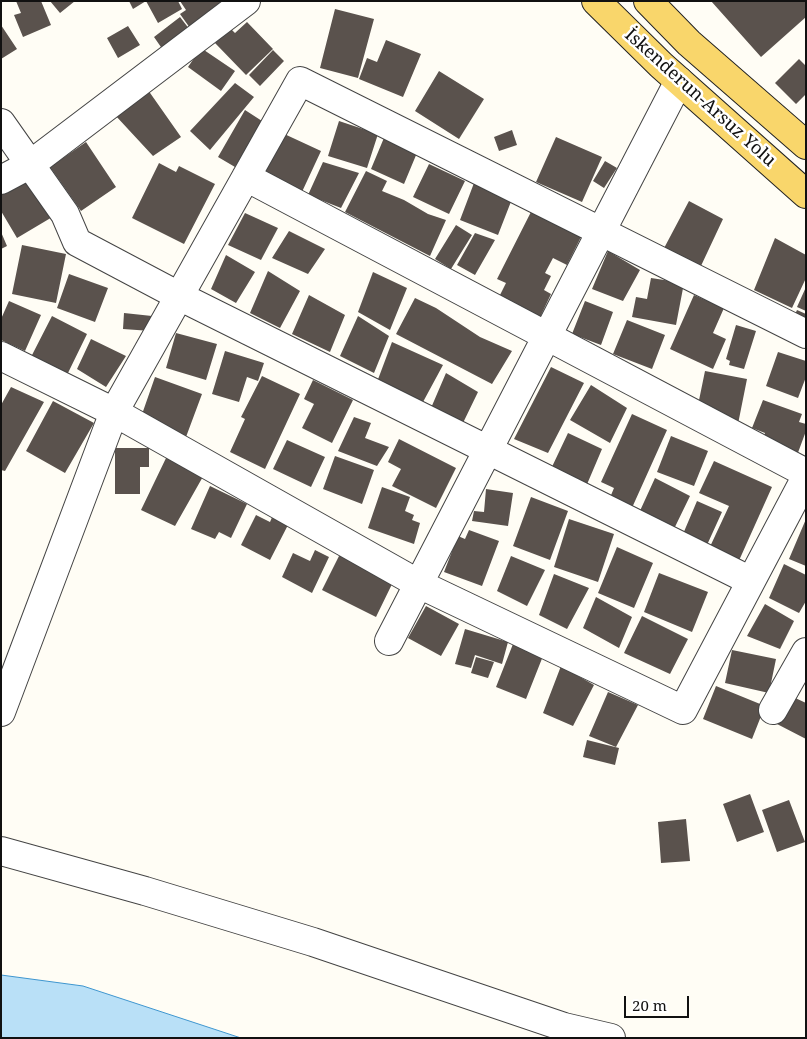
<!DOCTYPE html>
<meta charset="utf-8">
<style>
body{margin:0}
#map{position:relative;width:807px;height:1039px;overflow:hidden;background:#fffdf5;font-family:"Noto Serif",serif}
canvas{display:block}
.frame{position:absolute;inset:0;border:2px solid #111;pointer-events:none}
.scale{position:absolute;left:624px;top:996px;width:65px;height:22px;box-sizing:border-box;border:2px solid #111;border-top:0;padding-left:6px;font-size:15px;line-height:18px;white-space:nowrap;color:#111;-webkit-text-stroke:4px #fff;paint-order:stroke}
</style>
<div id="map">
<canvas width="807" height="1039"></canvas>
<div class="frame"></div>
<div class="scale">20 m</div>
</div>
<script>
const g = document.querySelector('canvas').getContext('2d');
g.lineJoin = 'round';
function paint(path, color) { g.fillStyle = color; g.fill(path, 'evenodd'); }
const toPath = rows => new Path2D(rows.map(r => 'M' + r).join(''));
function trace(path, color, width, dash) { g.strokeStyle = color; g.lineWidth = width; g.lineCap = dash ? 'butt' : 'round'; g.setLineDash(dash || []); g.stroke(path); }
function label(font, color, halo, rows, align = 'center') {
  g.font = font + ' "Noto Serif",serif'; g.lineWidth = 5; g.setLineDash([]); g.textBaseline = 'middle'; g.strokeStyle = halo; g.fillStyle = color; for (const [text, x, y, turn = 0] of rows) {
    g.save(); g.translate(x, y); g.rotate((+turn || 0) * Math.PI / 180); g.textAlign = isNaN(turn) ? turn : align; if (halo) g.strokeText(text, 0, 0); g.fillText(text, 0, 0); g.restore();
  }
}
const water = toPath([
 [1,975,83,986,241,1038,1,1038,1,975]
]);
paint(water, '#b9e0f7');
trace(water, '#3f96cf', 1);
paint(toPath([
 [16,1,41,1,51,25,23,37,14,15,21,13],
 [50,1,75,1,60,13],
 [129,1,178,1,182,9,158,23,146,1,133,9],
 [180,1,224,1,190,28,180,14,186,10],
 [711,1,806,1,806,17,761,57],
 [335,9,374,19,358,78,320,68],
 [180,17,190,30,163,50,154,37],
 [247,22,273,49,246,75,215,43,230,28,235,33],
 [1,25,17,49,1,59],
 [128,26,140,45,118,58,107,38],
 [386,40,421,54,403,97,359,79,367,58,377,62],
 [201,48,235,71,221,91,188,67],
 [273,50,284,61,260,86,249,75],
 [799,59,806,66,806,94,796,104,775,83],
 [439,71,484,99,459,139,415,111],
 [235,83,254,97,210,150,190,131],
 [148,90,181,137,153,156,115,115],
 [245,110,262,121,235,167,218,157],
 [339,121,378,134,367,168,328,156],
 [512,130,517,145,499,151,494,137],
 [280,132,321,151,301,194,260,175],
 [386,133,419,148,404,184,371,169],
 [556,137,602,157,582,202,536,182],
 [86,142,116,187,81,211,50,167],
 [605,161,617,168,604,188,593,181],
 [323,162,359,173,341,208,308,195],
 [159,163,176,172,179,166,215,184,184,244,132,218],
 [429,164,465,181,449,214,413,197],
 [366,171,387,181,382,191,404,200,428,214,446,220,430,256,345,212],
 [30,176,54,216,17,238,1,211,1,193],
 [474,183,512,199,498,235,460,220],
 [689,201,723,219,700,268,662,252],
 [534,206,584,231,567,265,553,258,545,273,551,276,544,290,551,294,536,326,495,305,506,283,497,279],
 [245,213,278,228,261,260,228,245],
 [456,225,472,235,451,269,435,259],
 [289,231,325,249,308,274,272,258],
 [1,232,7,246,1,249],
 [475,233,495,240,475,275,457,265],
 [775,238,806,255,806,278,792,308,754,290],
 [22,245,66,254,56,303,12,294],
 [608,251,640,270,623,301,592,289],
 [226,255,255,272,236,303,211,289],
 [268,271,300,291,280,328,250,313],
 [373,272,407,288,390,330,358,312],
 [69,274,108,288,95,322,57,308],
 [651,278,684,283,676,325,632,317,636,297,647,299],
 [806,287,806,311,797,307],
 [309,295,345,315,330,352,292,334],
 [694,295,724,308,713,333,726,339,713,369,670,349],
 [415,298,436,308,480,337,512,351,492,384,396,334],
 [9,301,41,315,25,351,1,340,1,319],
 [585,301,613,312,601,345,572,334],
 [797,310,806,314,806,333,790,325],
 [124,313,152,316,151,331,123,329],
 [52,316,87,334,67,375,31,357],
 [358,316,389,336,374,373,340,356],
 [627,320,665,335,652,369,613,354],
 [736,325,756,331,744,369,729,365,730,361,726,359],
 [176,333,217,344,206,380,166,368],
 [91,339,126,356,106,387,77,369],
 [392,342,443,365,423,402,377,382],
 [225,351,264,363,258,381,247,377,239,402,212,394],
 [778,352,806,361,806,377,798,398,766,386],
 [551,367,584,383,548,453,514,439],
 [705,371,747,379,738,424,697,410],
 [446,373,478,392,462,425,431,408],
 [262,376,300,394,265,469,230,452,245,419,241,417],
 [155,377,202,394,186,437,140,420],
 [313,380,353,400,332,443,302,428,314,404,304,399],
 [591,385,627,408,610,443,570,420],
 [11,387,44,402,5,471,1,470,1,405],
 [763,400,802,414,799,422,806,424,806,431,796,458,761,445,765,433,752,428],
 [53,401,94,423,65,473,26,451],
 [632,414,667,430,631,510,609,500,614,488,601,482],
 [354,417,371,423,365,438,389,447,377,466,338,451],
 [568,433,602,449,585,489,550,471],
 [671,436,708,451,694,486,657,472],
 [399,439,456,468,436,508,392,486,401,469,388,462],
 [287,440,325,457,311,487,273,469],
 [115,448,149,448,149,467,140,467,140,494,115,494],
 [167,456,205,473,175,526,141,510],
 [335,456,374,470,362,504,323,489],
 [714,461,772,487,737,565,708,551,729,506,699,493],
 [655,478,690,496,673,531,639,513],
 [210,486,247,504,231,538,219,532,215,539,191,529],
 [382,487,410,497,405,511,414,515,412,520,420,523,414,544,368,528],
 [486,489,513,493,508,526,472,521,474,511,484,512],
 [531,497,568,511,550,560,513,546],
 [697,501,722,512,707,545,683,534],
 [256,515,270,522,273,515,289,523,270,560,241,545],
 [569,519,614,534,598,582,554,567],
 [806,519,806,566,789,559],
 [469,530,499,541,482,586,444,572,458,536,465,539],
 [617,547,653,563,634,608,598,593],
 [315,550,329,557,312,593,282,577,293,553,310,561],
 [340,554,394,580,376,617,322,590],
 [511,556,545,570,527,606,497,591],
 [784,564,806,575,806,601,799,613,769,598],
 [659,573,708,592,692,632,644,612],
 [554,574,589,588,567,629,539,615],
 [596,597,632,617,619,648,583,628],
 [765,604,794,621,780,649,747,636],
 [426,606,459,624,441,656,408,638],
 [642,616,688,639,670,674,624,653],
 [465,629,508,642,502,664,475,655,471,668,455,664],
 [513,644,543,656,526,699,496,687],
 [732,650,776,659,769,693,725,683],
 [476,657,494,662,488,678,471,673],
 [561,666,594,685,573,726,543,713],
 [716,686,765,706,752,739,703,719],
 [608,692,638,705,616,747,589,736],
 [791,696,806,703,806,739,777,724],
 [587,740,619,748,615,765,583,757],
 [750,794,764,832,737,842,723,804],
 [789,800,805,842,777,852,762,810],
 [686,819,690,861,661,863,658,822]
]), '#5a524d');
const minor = toPath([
 [1,123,65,214,77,242,179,296,751,581],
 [246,177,806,473],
 [1,180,31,164,246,1],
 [1,356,114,412,419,584,683,710,806,477],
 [389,641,679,81],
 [773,710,806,652],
 [1,712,114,412,300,81,806,334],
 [1,851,145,891,313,942,564,1027,611,1038]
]);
const major = toPath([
 [596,1,661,65,806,194],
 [648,1,689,43,806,145]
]);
trace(minor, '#444', 30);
trace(major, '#222', 30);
trace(minor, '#fff', 28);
trace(major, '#f9d66b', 28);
label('18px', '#111', '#fff', [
 ["İskenderun-Arsuz Yolu",700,98,42]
]);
</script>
